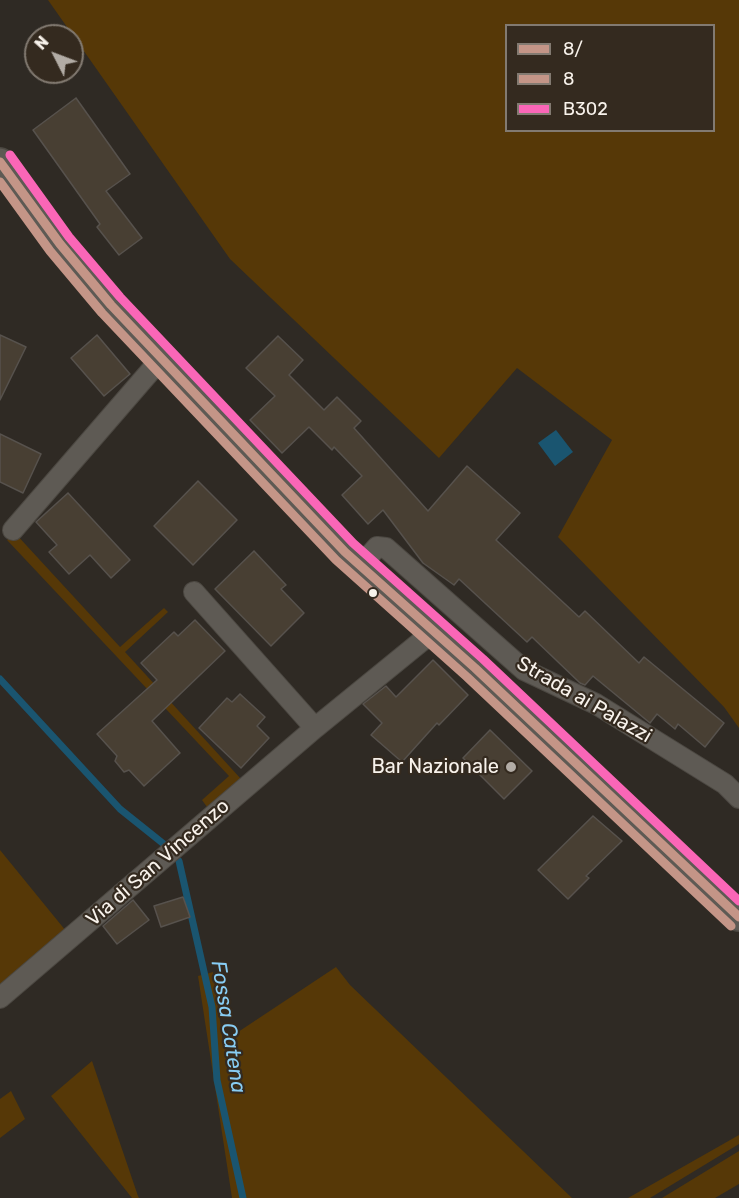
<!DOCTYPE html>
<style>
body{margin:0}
#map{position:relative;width:739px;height:1198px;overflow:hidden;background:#2f2a24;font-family:Rubik,sans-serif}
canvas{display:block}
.legend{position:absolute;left:505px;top:24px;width:210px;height:108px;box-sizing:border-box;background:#342a1f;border:2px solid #827a71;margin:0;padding:8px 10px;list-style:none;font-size:18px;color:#f8f2eb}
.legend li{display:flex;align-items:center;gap:12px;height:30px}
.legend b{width:30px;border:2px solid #827a71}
.north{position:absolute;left:24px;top:24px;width:60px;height:60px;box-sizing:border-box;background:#342a1f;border:2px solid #827a71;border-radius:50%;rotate:312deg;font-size:16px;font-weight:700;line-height:24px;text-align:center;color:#f8f2eb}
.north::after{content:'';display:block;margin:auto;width:21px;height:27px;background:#b2aca5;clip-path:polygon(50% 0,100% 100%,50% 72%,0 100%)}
</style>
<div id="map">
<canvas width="739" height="1198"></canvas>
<ul class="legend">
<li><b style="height:8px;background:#c49587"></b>8/</li>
<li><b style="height:8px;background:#c49587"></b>8</li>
<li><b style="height:8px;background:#fa66b7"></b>B302</li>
</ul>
<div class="north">N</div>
</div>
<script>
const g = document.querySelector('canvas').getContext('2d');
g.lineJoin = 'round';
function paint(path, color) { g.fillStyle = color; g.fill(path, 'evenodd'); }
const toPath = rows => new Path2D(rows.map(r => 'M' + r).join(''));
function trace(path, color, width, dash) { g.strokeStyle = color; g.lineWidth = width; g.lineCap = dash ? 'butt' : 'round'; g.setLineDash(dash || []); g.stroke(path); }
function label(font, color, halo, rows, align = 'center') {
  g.font = font + ' Rubik,sans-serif'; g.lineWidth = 4.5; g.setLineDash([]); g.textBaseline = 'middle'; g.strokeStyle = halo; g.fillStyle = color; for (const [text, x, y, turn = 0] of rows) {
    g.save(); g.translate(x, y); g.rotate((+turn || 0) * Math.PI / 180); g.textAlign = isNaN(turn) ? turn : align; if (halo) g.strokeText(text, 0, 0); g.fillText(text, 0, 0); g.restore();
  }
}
paint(toPath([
 [48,0,739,0,739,728,724,707,558,537,612,440,517,368,439,458,230,259],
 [506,26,714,26,714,130,506,130],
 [15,533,120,647,164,608,168,612,125,652,241,779,207,807,202,800,229,776,7,540],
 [0,850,66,931,0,987],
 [336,967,350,985,572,1198,232,1198,198,976,213,972,223,1042],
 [92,1061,138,1196,139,1198,132,1198,51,1096],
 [11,1091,25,1119,0,1138,0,1099],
 [739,1135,739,1144,650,1198,628,1198],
 [739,1151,739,1184,715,1198,662,1198]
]), '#563807');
paint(toPath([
 [556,430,573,452,555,466,538,443]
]), '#1a5570');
trace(toPath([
 [0,679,120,809,165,845],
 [179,861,212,1007,217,1080,243,1198]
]), '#1a5570', 7);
const building = toPath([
 [76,98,130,174,106,191,142,238,119,255,97,227,100,224,33,130,76,98],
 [0,335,26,347,0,400,0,335],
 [97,335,130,374,104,396,71,358,97,335],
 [278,336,303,360,289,375,324,410,337,397,361,421,354,428,428,511,467,466,520,513,496,540,579,617,585,611,639,663,644,657,724,723,705,747,678,724,675,729,657,714,650,723,593,676,585,685,580,683,532,637,527,642,459,579,454,585,423,563,383,510,368,524,342,495,362,476,334,447,332,450,309,427,282,453,250,420,275,396,246,368,278,336],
 [0,434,41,454,23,493,0,482,0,434],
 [198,481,237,520,193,565,154,526,198,481],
 [68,493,130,560,111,578,90,555,69,574,49,552,57,545,36,522,68,493],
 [254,551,286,585,281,589,304,613,271,646,215,589,254,551],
 [195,620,225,651,152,721,180,753,144,786,129,770,124,772,115,761,117,756,97,734,157,680,141,663,174,632,178,636,195,620],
 [433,660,468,695,439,725,437,723,402,762,371,735,382,723,363,704,386,686,396,697,433,660],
 [240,694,265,717,257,726,269,738,241,768,199,728,227,698,232,702,240,694],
 [490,730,532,771,504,799,463,758,490,730],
 [593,816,622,841,586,876,589,878,568,899,538,870,593,816],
 [183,897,190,917,161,927,154,906,183,897],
 [133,900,149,920,117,944,103,926,133,900]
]);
paint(building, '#483f33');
trace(building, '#57524d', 1.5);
const street = toPath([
 [13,530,160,360],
 [360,566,377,547,386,548,524,670,596,704,725,784,739,798],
 [194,592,315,728],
 [0,998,315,728,434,631]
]);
const secondary = toPath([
 [0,162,60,244,111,305,345,552,475,668,739,917]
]);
trace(street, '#4c4842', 22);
trace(secondary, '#4c4842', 30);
trace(street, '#5e5a54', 20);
trace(secondary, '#5e5a54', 27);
trace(toPath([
 [0,162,60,244,111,305,345,552,475,668,739,917]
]), '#c49587', 9);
trace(toPath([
 [0,182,50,251,102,313,336,560,467,677,731,926]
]), '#c49587', 9);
trace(toPath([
 [10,155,69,237,120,297,353,543,483,659,739,901]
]), '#fa66b7', 9);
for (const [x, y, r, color] of [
 [373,593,5,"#f8f2eb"],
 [511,767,6,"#b2aca5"]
]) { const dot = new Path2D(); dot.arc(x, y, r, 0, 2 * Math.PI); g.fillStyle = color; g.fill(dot); trace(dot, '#342a1f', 2); }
label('20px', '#f8f2eb', '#342a1f', [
 ["Strada ai Palazzi",584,700,30],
 ["Via di San Vincenzo",158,863,-41]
]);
label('20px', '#f8f2eb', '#342a1f', [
 ["Bar Nazionale",499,767]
], 'right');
label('italic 21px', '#88cdf4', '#342a1f', [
 ["Fossa Catena",228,1027,81]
]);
</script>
